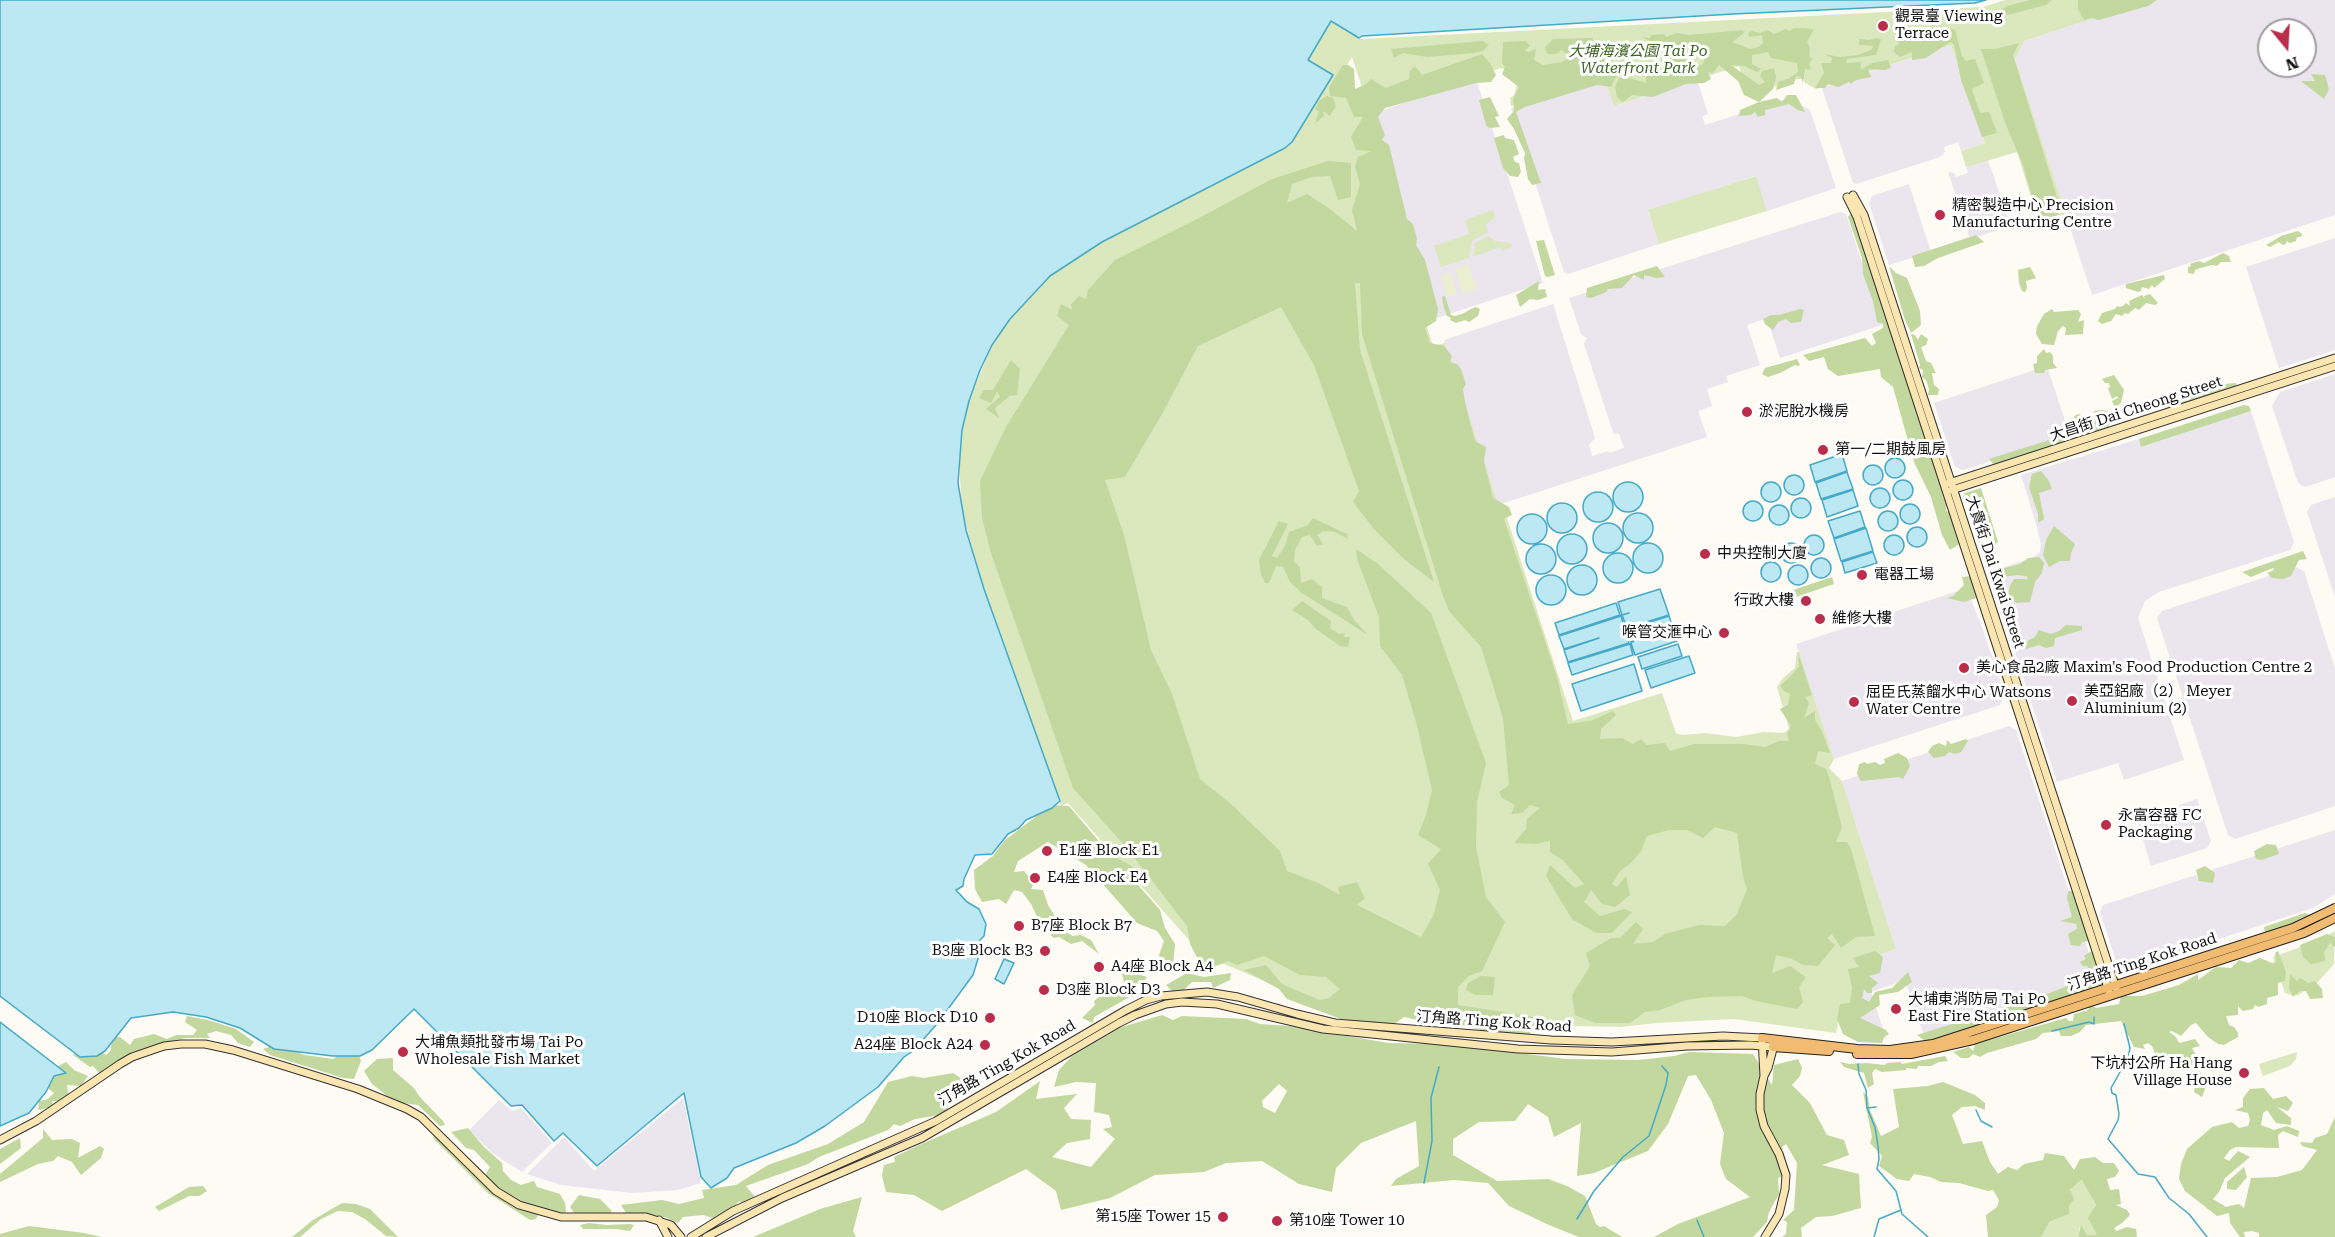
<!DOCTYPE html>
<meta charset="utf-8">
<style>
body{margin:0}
#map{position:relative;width:2335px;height:1237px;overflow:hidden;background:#fefaf4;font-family:"Roboto Serif",serif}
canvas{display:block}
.north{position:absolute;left:2257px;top:18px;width:60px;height:60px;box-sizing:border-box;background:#fff;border:2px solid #9f9f9f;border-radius:50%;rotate:162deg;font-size:16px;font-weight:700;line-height:24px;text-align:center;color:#101010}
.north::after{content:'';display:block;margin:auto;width:21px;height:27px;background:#ba2e4c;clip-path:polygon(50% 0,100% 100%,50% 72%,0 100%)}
</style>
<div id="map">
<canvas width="2335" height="1237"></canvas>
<div class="north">N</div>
</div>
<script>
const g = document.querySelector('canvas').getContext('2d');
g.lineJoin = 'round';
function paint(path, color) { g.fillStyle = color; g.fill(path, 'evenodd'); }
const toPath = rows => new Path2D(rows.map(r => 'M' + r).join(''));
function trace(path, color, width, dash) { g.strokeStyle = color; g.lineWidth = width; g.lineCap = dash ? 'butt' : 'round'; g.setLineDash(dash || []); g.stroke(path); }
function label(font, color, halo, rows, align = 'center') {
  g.font = font + ' "Roboto Serif","Noto Sans TC",serif'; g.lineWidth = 6; g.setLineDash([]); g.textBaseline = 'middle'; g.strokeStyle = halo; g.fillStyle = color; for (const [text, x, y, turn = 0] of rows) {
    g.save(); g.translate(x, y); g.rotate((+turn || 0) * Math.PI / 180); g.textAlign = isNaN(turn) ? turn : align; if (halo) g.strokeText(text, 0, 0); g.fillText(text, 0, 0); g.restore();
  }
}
paint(toPath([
 [2150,0,2335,0,2335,215,2092,295,2015,59,2024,41],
 [2269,30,2305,30,2305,66,2269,66],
 [1951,45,1985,143,1961,151,1958,142,1944,147,1945,152,1940,157,1856,184,1853,183,1822,88],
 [1604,78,1614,106,1697,80,1708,114,1702,116,1705,125,1789,98,1810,110,1836,188,1767,211,1755,176,1648,211,1659,244,1568,274,1564,272,1511,108],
 [1476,79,1543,283,1437,318,1371,114],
 [1988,160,2011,226,1970,239,1948,172,1954,173,1956,177,1968,173,1966,167],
 [1909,184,1931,252,1889,265,1869,203,1872,196],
 [1840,212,1846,214,1882,325,1780,358,1767,318,1747,325,1760,365,1726,376,1728,382,1707,389,1712,406,1698,411,1707,437,1498,505,1444,340,1553,304,1595,438,1589,445,1592,456,1608,451,1609,453,1624,448,1619,434,1613,434,1613,432,1584,344,1587,338,1581,334,1569,298],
 [2335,238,2335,350,2279,368,2246,267],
 [2047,366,2070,436,1963,470,1955,467,1934,403],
 [2335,374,2335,477,2305,487,2298,483,2272,406,2280,392],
 [2251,411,2294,542,2290,550,2159,592,2145,601,2138,618,2184,760,2124,780,2118,763,2057,782,1991,578,1995,570,2032,558,2040,552,2041,544,2037,527,2021,475,2139,439,2142,447],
 [2335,497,2335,597,2307,512,2311,505],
 [2296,567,2304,571,2335,669,2335,806,2235,839,2228,835,2157,618,2162,611],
 [1967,588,1978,618,1979,618,2005,695,2000,705,1834,759,1796,644],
 [2009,726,2016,730,2095,972,2088,983,1924,1036,1905,980,1871,992,1886,1038,1879,1040,1855,1036,1861,961,1896,949,1842,781],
 [2197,799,2211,841,2207,848,2151,866,2137,820],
 [2335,830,2335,894,2313,908,2128,969,2117,964,2100,912,2103,905],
 [683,1098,701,1183,678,1190,632,1193,561,1185,527,1174,564,1137,594,1171],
 [499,1100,512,1111,521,1108,552,1143,522,1172,492,1153,469,1130]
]), '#ebe5ee');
paint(toPath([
 [2005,0,2150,0,2024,41,2015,59,2066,215,2046,216,2036,213,2017,152,1966,167,1961,151,1985,143,1951,45,1816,89,1804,82,1804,79,1798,79,1748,95,1739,66,1614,106,1604,78,1511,106,1510,98,1514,95,1517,84,1508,70,1501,68,1370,111,1437,317,1425,321,1433,346,1445,343,1498,504,1502,503,1573,721,1662,693,1676,733,1683,735,1705,733,1736,737,1764,732,1784,733,1789,729,1777,687,1782,679,1795,668,1797,652,1799,652,1834,759,1829,768,1842,781,1896,949,1861,961,1853,1023,1839,1018,1836,1033,1734,1019,1656,1023,1620,1027,1573,1026,1322,1005,1224,964,1211,965,1068,803,1061,806,984,589,962,512,959,460,962,430,969,401,992,345,1010,319,1050,276,1072,260,1102,242,1285,148,1333,75,1307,60,1331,21,1362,39,1983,7],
 [1352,57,1370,111,1339,78],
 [1756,176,1767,211,1659,244,1648,210],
 [1493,210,1495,217,1486,225,1488,232,1472,241,1469,258,1441,267,1434,246,1469,234,1465,220],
 [1488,236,1495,241,1510,243,1512,247,1502,251,1500,247,1473,257,1475,243],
 [2335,931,2334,964,2318,982,2297,996,2296,994,2291,995,2285,993,2273,957,2322,939],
 [2297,1052,2296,1059,2290,1066,2263,1076,2259,1064],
 [2083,1180,2096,1206,2097,1235,2087,1235,2080,1226,2078,1237,2041,1237,2050,1221,2069,1206,2070,1190,2078,1181]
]), '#dbe8be');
paint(toPath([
 [2030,0,2052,0,2046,5,2008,15,1994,14,2007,6],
 [2078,0,2157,0,2148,6,2099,20,2091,18,2084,20,2078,9],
 [1946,27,1955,30,1962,56,1966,61,1975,59,1984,83,1972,89,1980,113,1989,112,1997,133,1982,137,1961,80,1954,44,1950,42,1926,58,1912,60,1912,52,1900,57,1894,52,1895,46,1900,44,1893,37,1939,33],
 [1794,28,1814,29,1807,42,1810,48,1809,57,1813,59,1809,63,1811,69,1808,70,1805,68,1803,83,1801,77,1796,76,1794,84,1776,90,1778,82,1790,78,1798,72,1797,63,1771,58,1768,52,1752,55,1752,64,1761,69,1757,72,1744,66,1731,65,1759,85,1765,82,1760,76,1762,71,1774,68,1776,77,1773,89,1759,102,1777,98,1782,102,1787,95,1796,95,1805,112,1798,110,1789,104,1765,110,1765,115,1758,117,1755,112,1751,115,1739,116,1740,110,1759,102,1744,95,1738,81,1719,65,1713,73,1708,72,1711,79,1704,83,1686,84,1653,97,1632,95,1623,102,1617,97,1615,87,1619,78,1630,78,1646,83,1646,75,1651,71,1675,72,1676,69,1669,60,1679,57,1687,59,1692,69,1703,64,1705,54,1700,47,1672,48,1664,42,1653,48,1650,41,1641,37,1650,38,1651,35,1664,34,1666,37,1677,33,1689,35,1743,30,1744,33,1732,42,1750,49,1759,47,1763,43,1762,35,1749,37,1748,33,1752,31,1760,33,1767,30,1774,34,1786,29,1789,31],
 [1593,38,1592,43,1600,47,1594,50,1578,55,1567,54,1561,50,1556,54,1547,54,1545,47,1553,39],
 [1876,38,1881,39,1876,55,1847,59,1846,63,1862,62,1860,67,1862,69,1872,63,1888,60,1891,67,1886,70,1868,69,1871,77,1856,80,1851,84,1849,82,1838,87,1828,84,1825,88,1815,88,1824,73,1821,63,1831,63,1832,58,1824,54,1840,57,1858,55,1871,50,1874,46,1859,45,1859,39,1869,40],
 [1483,41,1489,45,1483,51,1474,53,1427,57,1403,53,1394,58,1391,49],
 [1526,41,1530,46,1525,50,1528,52,1536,49,1534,60,1543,65,1562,62,1572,56,1594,59,1601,54,1607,65,1618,65,1620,70,1611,87,1597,85,1525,107,1516,112,1541,183,1532,185,1528,179,1524,158,1525,153,1514,129,1507,119,1514,111,1513,99,1519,87,1502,74,1505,67,1502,63,1503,42],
 [2019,43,2013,55,2061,210,2052,221,2045,224,2037,215,2023,165,2006,125,1981,49,1995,49],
 [1482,54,1491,65,1496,75,1491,82,1476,83,1385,108,1378,117,1385,135,1382,140,1389,145,1407,219,1413,224,1417,239,1416,245,1425,260,1438,309,1436,321,1425,328,1430,343,1444,346,1452,356,1450,362,1457,364,1461,369,1466,384,1463,389,1465,402,1475,441,1486,447,1484,461,1493,498,1509,507,1512,515,1504,519,1557,677,1568,724,1590,721,1613,711,1616,715,1601,729,1600,739,1622,738,1633,744,1641,739,1647,745,1665,743,1670,751,1694,744,1743,744,1765,747,1779,741,1789,741,1787,734,1791,726,1780,709,1788,705,1790,694,1784,691,1780,686,1793,674,1799,666,1798,653,1812,695,1805,697,1809,703,1804,718,1815,711,1815,720,1822,731,1830,753,1818,751,1815,764,1826,769,1829,777,1842,827,1836,842,1847,842,1851,849,1875,936,1856,937,1841,948,1832,934,1827,938,1835,945,1818,966,1803,965,1792,959,1776,955,1772,973,1790,966,1806,977,1799,987,1803,1002,1797,1009,1756,1001,1742,996,1708,997,1686,1000,1660,1010,1645,1012,1630,1023,1595,1023,1575,1015,1572,995,1590,966,1586,953,1611,938,1620,938,1636,922,1643,929,1633,944,1653,942,1665,934,1699,925,1725,926,1737,914,1747,889,1743,877,1737,833,1715,827,1703,838,1687,830,1669,830,1647,836,1641,851,1631,863,1620,871,1612,884,1617,887,1626,876,1630,895,1615,907,1602,904,1591,890,1584,902,1600,916,1624,909,1632,912,1612,933,1596,933,1572,919,1546,876,1550,865,1575,888,1584,884,1563,860,1550,852,1550,841,1536,844,1514,843,1526,829,1527,819,1540,808,1530,805,1522,813,1511,814,1515,805,1502,798,1499,792,1509,785,1503,718,1481,647,1449,611,1443,596,1362,334,1360,283,1355,283,1360,350,1434,582,1404,559,1374,529,1353,502,1359,491,1314,365,1281,307,1198,346,1162,414,1125,477,1105,480,1124,535,1151,650,1172,694,1200,779,1231,804,1280,851,1287,871,1318,883,1340,895,1338,887,1357,882,1365,898,1357,905,1421,937,1434,914,1440,890,1428,864,1441,849,1418,835,1426,815,1432,790,1416,722,1402,675,1380,646,1379,617,1357,559,1356,549,1377,563,1431,613,1486,763,1477,802,1476,847,1486,897,1505,922,1482,971,1469,976,1458,987,1458,1005,1540,1018,1529,1035,1481,1030,1446,1021,1434,1024,1404,1017,1393,1025,1341,1019,1287,999,1279,989,1244,970,1266,965,1282,984,1320,1000,1329,998,1340,989,1326,977,1300,975,1264,956,1237,965,1228,961,1204,971,1190,944,1187,926,1126,847,1073,788,991,553,982,518,980,481,1006,427,1069,325,1057,316,1061,304,1072,310,1071,304,1079,296,1086,299,1088,290,1115,260,1197,219,1272,179,1328,161,1351,163,1351,197,1338,200,1330,176,1312,177,1292,184,1287,203,1307,194,1330,209,1357,231,1352,210,1360,184,1355,167,1358,157,1372,151,1356,150,1351,137,1363,117,1354,117,1346,98,1330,96,1329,87,1343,65,1348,65,1354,69,1355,89,1366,84,1371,79,1386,88,1409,79,1410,71,1415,66,1422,75],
 [2311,74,2325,75,2329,89,2324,99,2301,81,2315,81],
 [1327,96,1333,98,1336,106,1330,116,1323,111,1324,116,1315,123,1319,111,1315,110,1319,101],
 [1490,97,1499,116,1495,117,1500,127,1489,128,1486,125,1479,100],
 [1504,135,1505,138,1514,140,1519,154,1513,157,1515,162,1519,163,1521,172,1518,177,1510,176,1503,168,1494,138],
 [1853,210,1870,255,1879,261,1895,308,1889,321,1892,326,1905,335,1952,476,1946,486,1949,494,1942,497,1946,499,1946,511,1955,514,1961,543,1950,550,1942,535,1931,497,1914,462,1893,387,1881,377,1880,369,1838,376,1828,369,1824,357,1809,361,1803,355,1865,338,1872,346,1876,343,1872,334,1883,328,1883,324,1877,322,1873,301,1863,274,1862,258,1848,217],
 [2298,231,2302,234,2301,237,2297,237,2296,241,2290,243,2286,241,2286,244,2283,245,2279,242,2270,247,2266,245,2281,236],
 [1976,235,1984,242,1938,258,1924,266,1915,267,1912,256],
 [1544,240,1555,275,1548,277,1545,276,1536,241],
 [2223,253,2229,256,2231,262,2221,262,2217,266,2212,265,2200,268,2195,270,2194,274,2188,273,2188,267,2191,266,2190,264,2199,261,2204,263],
 [1657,266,1665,277,1656,278,1644,275,1644,280,1634,275,1622,288,1608,289,1606,292,1591,298,1586,297,1587,288],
 [1889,266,1896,273,1907,278,1920,311,1921,325,1911,333,1905,320],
 [2030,267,2036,278,2026,281,2027,288,2025,292,2022,291,2019,283,2018,270],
 [2164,275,2165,279,2154,288,2152,285,2149,289,2142,287,2141,291,2138,292,2126,288,2126,284],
 [1539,281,1538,290,1545,289,1547,297,1538,300,1530,299,1520,307,1516,295],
 [2150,294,2158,303,2155,305,2146,303,2139,310,2135,308,2128,314,2124,313,2123,316,2116,314,2111,321,2102,324,2098,321,2102,313,2115,309,2117,306,2119,307,2123,306,2126,303,2130,306,2129,301,2142,295,2145,299,2144,296],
 [1445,296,1451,315,1455,316,1462,314,1475,307,1480,309,1478,316,1469,322,1465,320,1456,323,1450,320,1451,318,1447,316,1444,308,1442,297],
 [1800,309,1804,310,1801,322,1791,323,1786,319,1778,322,1773,330,1765,324,1763,319,1771,315,1779,315],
 [2052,309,2054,312,2078,310,2081,314,2078,322,2084,320,2083,334,2065,335,2066,328,2063,326,2058,331,2054,345,2042,344,2036,334,2037,326,2044,314],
 [1911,334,1915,335,1918,340,1921,334,1928,339,1926,345,1921,347,1926,361,1931,363,1936,373,1932,373,1934,385,1939,389,1938,395,1928,395,1929,389,1926,380,1922,377,1923,370,1919,368,1920,365],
 [2044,349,2046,353,2050,352,2053,356,2053,363,2057,368,2045,370,2044,373,2035,373,2033,364,2037,363,2037,356],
 [1797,359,1800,365,1798,366,1795,365,1780,373,1768,377,1762,374,1765,368],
 [1011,360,1020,369,1017,395,1010,396,995,408,999,418,986,409,1000,397,997,391,991,403,979,398,984,390,993,390],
 [2114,375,2124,390,2121,403,2117,406,2114,406,2112,401,2118,398,2117,396,2112,399,2108,388,2110,387,2109,383,2105,383,2102,379],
 [2236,383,2238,391,2230,397,2221,401,2207,401,2205,406,2196,409,2192,406,2185,412,2174,416,2163,403,2156,401,2187,391,2194,394,2225,384],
 [2244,405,2249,406,2251,411,2141,447,2139,439],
 [2102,410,2113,413,2108,428,2086,444,2066,451,2060,446,1995,466,1989,459,2078,431,2074,416,2079,414,2094,422,2094,411],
 [2041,471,2049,481,2052,489,2039,493,2044,519,2038,523,2038,514,2029,487,2032,474],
 [1981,488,1998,542,1983,555,1981,548,1987,546,1994,539,1982,500,1967,501,1963,497,1965,493],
 [1313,518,1347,534,1348,539,1335,532,1323,531,1317,535,1323,544,1317,546,1310,535,1302,537,1295,550,1294,561,1300,568,1301,583,1312,579,1322,587,1322,598,1347,607,1354,620,1368,635,1302,593,1290,582,1283,567,1276,566,1269,583,1265,583,1261,575,1259,560,1279,521,1288,524,1272,556,1277,558,1285,546,1289,532,1308,525],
 [2054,526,2075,544,2071,553,2070,561,2060,561,2049,567,2043,555,2046,540],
 [2303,551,2307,559,2299,560,2291,576,2283,579,2272,578,2267,573,2274,570,2273,568,2251,577,2242,572],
 [2039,557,2044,563,2042,573,2035,582,2030,602,2016,603,2008,594,2010,586,2014,579,2028,579,2027,576,2017,575,2003,577,1997,574,1997,570,2020,564,2028,558],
 [1971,576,1979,597,1964,602,1947,598,1953,596,1964,585,1962,577],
 [1832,577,1834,584,1793,598,1787,592],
 [1302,601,1331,621,1330,628,1339,634,1345,633,1344,637,1350,637,1348,647,1340,646,1316,629,1308,620,1292,610],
 [2066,625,2082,626,2082,630,2055,638,2054,646,2046,648,2039,645,2026,649,2022,644,2035,637,2039,630,2051,634,2059,631],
 [1966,739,1968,741,1961,752,1955,754,1949,752,1945,756,1934,758,1928,752,1932,746,1939,743,1946,746,1947,740,1951,744],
 [1898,753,1907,758,1910,766,1903,779,1899,777,1861,781,1857,774,1859,764,1865,762,1867,764,1875,762,1880,765,1885,763,1884,759],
 [1051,805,1069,806,1109,853,1133,867,1131,877,1160,910,1165,928,1175,944,1173,967,1164,969,1159,955,1164,941,1157,931,1137,923,1086,865,1048,842,1018,861,1014,872,1024,871,1034,883,1031,889,1043,890,1048,905,1064,931,1073,936,1081,935,1091,940,1099,954,1082,941,1071,944,1059,937,1054,938,1043,929,1031,904,1022,892,1014,890,1006,904,999,899,982,902,975,889,974,870,993,856,1004,841],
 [2267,844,2276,845,2279,854,2261,860,2256,859,2254,851],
 [2205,866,2215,873,2213,883,2199,881,2196,870],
 [2068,891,2076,891,2098,940,2094,945,2089,941,2082,942,2080,946,2071,945,2068,934,2077,929,2076,924,2060,921,2072,917,2067,898],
 [2305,913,2310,915,2315,921,2312,924,2308,923,2271,936,2265,933,2264,927],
 [2327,934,2335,937,2335,946,2333,947,2331,942,2328,946,2324,952,2325,961,2311,964,2303,957,2300,945],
 [1875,951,1883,957,1880,973,1869,976,1878,983,1872,988,1872,993,1867,993,1864,989,1862,998,1869,1002,1875,992,1892,988,1908,972,1912,982,1898,992,1879,995,1880,1005,1860,1018,1886,1030,1889,1034,1884,1037,1882,1043,1858,1042,1843,1034,1837,1019,1840,1004,1850,1003,1852,988,1848,969,1859,967,1853,958],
 [2278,951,2286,972,2285,981,2278,983,2278,995,2267,998,2267,1004,2258,1007,2255,1005,2253,1009,2243,1011,2238,1006,2238,1015,2226,1016,2229,1025,2234,1027,2238,1033,2238,1037,2224,1045,2218,1044,2208,1037,2196,1023,2191,1025,2181,1036,2172,1031,2169,1032,2176,1037,2179,1043,2195,1039,2200,1046,2192,1048,2196,1055,2205,1089,2202,1097,2194,1092,2196,1080,2190,1068,2157,1058,2152,1046,2148,1043,2143,1045,2145,1049,2134,1047,2121,1021,2086,1025,2080,1032,2071,1036,2061,1036,2059,1031,2043,1033,2036,1039,1987,1053,1980,1057,1973,1054,1969,1058,1961,1058,1953,1052,1969,1047,1973,1051,1975,1044,2066,1018,2069,1021,2073,1021,2074,1014,2088,1010,2091,1005,2096,1008,2119,1004,2121,996,2142,996,2179,985,2198,974,2198,980,2216,967,2231,968,2239,960,2248,963,2260,958,2272,963,2276,962,2275,953],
 [2090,952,2098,952,2107,977,2099,1001,2005,1027,1999,1024,1988,1026,1979,1038,1929,1044,1917,1035,2016,1004,2027,1004,2042,996,2080,981,2083,973,2090,970,2087,966,2083,966,2080,962,2086,959,2084,956],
 [1121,969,1147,977,1133,995,1094,1017,1093,1023,1082,1018,1095,1005,1094,1001,1107,991,1125,987],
 [1187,973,1204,977,1231,973,1230,980,1213,988,1211,982,1192,982,1184,990,1172,991,1166,985],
 [2290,974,2297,981,2300,978,2308,983,2315,981,2322,989,2323,998,2310,999,2306,991,2300,991,2293,997,2289,989],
 [1481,976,1495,977,1493,995,1476,995,1466,990,1468,983],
 [1162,1015,1173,1020,1182,1016,1246,1019,1260,1024,1290,1026,1388,1043,1448,1044,1566,1059,1638,1060,1674,1056,1689,1052,1753,1054,1772,1085,1774,1065,1798,1059,1802,1068,1800,1076,1792,1085,1810,1103,1827,1135,1844,1140,1849,1155,1822,1165,1859,1174,1861,1208,1832,1216,1816,1217,1801,1228,1802,1237,1782,1237,1786,1234,1787,1222,1783,1220,1794,1210,1797,1163,1786,1144,1782,1147,1790,1173,1778,1178,1779,1194,1769,1212,1767,1222,1753,1237,1654,1237,1678,1224,1750,1197,1726,1179,1720,1164,1724,1133,1711,1100,1696,1075,1688,1076,1668,1124,1648,1151,1594,1173,1577,1176,1581,1123,1554,1137,1548,1117,1528,1104,1515,1121,1479,1122,1453,1139,1453,1155,1497,1181,1548,1179,1567,1186,1585,1196,1596,1224,1600,1227,1604,1226,1622,1237,1579,1237,1549,1225,1509,1206,1488,1183,1454,1180,1391,1186,1396,1179,1419,1166,1416,1121,1361,1143,1336,1168,1332,1192,1299,1184,1262,1161,1226,1163,1204,1172,1155,1175,1110,1198,1061,1210,1056,1191,1026,1169,942,1211,914,1195,886,1192,882,1176,884,1165,895,1162,894,1157,919,1145,996,1112,1040,1081,1036,1099,1077,1094,1064,1108,1071,1119,1091,1120,1090,1139,1067,1143,1052,1157,1091,1167,1115,1139,1103,1129,1112,1127,1109,1115,1094,1112,1096,1083,1076,1082,1054,1087,1059,1070,1072,1056,1122,1027],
 [1279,1084,1287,1091,1275,1113,1263,1107,1262,1101],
 [187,1016,208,1020,236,1029,254,1042,250,1047,238,1043,231,1035,216,1031,207,1034,210,1038,186,1038,158,1044,142,1052,134,1051,101,1075,93,1066,90,1067,73,1055,77,1051,99,1050,106,1055,111,1050,112,1037,120,1037,130,1045,134,1039,154,1034,167,1039,176,1035,193,1035,197,1030,185,1022],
 [275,1045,305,1055,333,1059,345,1050,357,1050,361,1061,354,1079,343,1078,270,1055,263,1049],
 [1945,1056,1948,1061,1939,1062,1931,1066,1918,1066,1917,1069,1906,1068,1906,1070,1882,1072,1875,1069,1872,1073,1874,1084,1868,1088,1864,1073,1844,1067,1840,1062,1849,1064,1866,1063,1885,1065,1887,1063,1900,1062,1902,1064],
 [393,1058,393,1070,414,1088,419,1096,443,1121,445,1125,440,1126,418,1105,395,1102,372,1084,364,1071,377,1059],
 [66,1062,74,1070,88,1076,81,1086,67,1085,68,1094,59,1101,52,1101,53,1107,38,1110,39,1101,48,1099,54,1093,44,1085,49,1071],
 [953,1073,962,1079,962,1089,958,1097,949,1100,946,1114,915,1119,900,1126,894,1124,888,1130,819,1157,808,1164,746,1186,755,1197,796,1179,798,1182,744,1208,740,1201,736,1204,741,1207,723,1221,703,1215,683,1217,678,1223,665,1217,643,1221,630,1219,621,1205,662,1200,679,1204,704,1198,702,1190,736,1185,768,1165,828,1144,864,1122,888,1082,912,1076,924,1078],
 [1943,1082,1975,1095,1985,1103,1985,1110,1975,1106,1962,1107,1952,1115,1963,1144,1982,1141,1990,1162,1998,1174,2008,1167,2017,1170,2024,1164,2043,1160,2045,1153,2064,1156,2074,1170,2080,1159,2095,1157,2103,1163,2114,1163,2119,1171,2115,1177,2107,1179,2110,1190,2119,1189,2121,1204,2116,1205,2127,1210,2130,1215,2122,1223,2114,1228,2116,1231,2127,1227,2136,1229,2137,1237,2078,1237,2081,1225,2087,1235,2097,1235,2088,1218,2096,1205,2082,1180,2078,1182,2070,1190,2074,1199,2069,1206,2069,1214,2050,1221,2041,1237,1988,1237,1986,1215,1997,1207,1999,1200,1993,1190,1988,1191,1959,1183,1941,1182,1930,1177,1914,1174,1909,1181,1897,1179,1879,1166,1882,1156,1870,1143,1872,1137,1863,1092,1868,1097,1870,1110,1881,1136,1899,1127,1893,1089,1928,1086],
 [2264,1088,2273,1099,2286,1096,2293,1103,2288,1111,2277,1107,2291,1118,2291,1125,2276,1123,2267,1110,2263,1113,2261,1125,2274,1130,2287,1126,2299,1131,2298,1137,2283,1131,2278,1135,2279,1148,2236,1147,2230,1150,2224,1158,2229,1161,2238,1151,2250,1157,2225,1178,2219,1192,2213,1199,2226,1207,2239,1204,2244,1208,2251,1178,2277,1177,2302,1170,2317,1150,2302,1146,2300,1142,2312,1143,2315,1138,2327,1134,2335,1117,2335,1237,2259,1237,2259,1233,2252,1231,2244,1232,2245,1237,2240,1237,2230,1223,2229,1213,2217,1216,2185,1191,2179,1179,2181,1164,2187,1149,2212,1127,2232,1122,2239,1128,2248,1126,2250,1120,2248,1113,2235,1110,2243,1107,2243,1098,2250,1089],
 [468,1128,483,1146,502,1163,503,1171,511,1180,521,1185,534,1181,537,1187,560,1194,565,1203,566,1212,563,1217,539,1213,536,1219,530,1220,488,1193,434,1139,433,1133,485,1175,490,1167,474,1150,466,1148,451,1132],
 [43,1129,52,1140,72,1139,80,1143,78,1158,100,1146,104,1149,101,1158,81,1175,72,1162,58,1156,53,1161,38,1164,0,1182,0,1174,43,1138],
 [20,1138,21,1148,0,1164,0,1149],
 [2244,1167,2247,1177,2236,1190,2227,1189,2227,1182],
 [203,1186,207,1191,199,1196,189,1196,159,1211,155,1207,189,1187],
 [579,1195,600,1199,612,1211,608,1214,600,1213,579,1220,570,1207],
 [862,1197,853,1231,856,1237,753,1237,820,1209],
 [342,1203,356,1204,370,1209,398,1237,386,1236,365,1219,352,1212,338,1211,321,1219,300,1237,292,1237,313,1220],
 [589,1223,606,1225,630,1224,634,1225,630,1231,616,1229,583,1229,580,1225],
 [29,1226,84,1233,102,1237,0,1237,0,1234]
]), '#c2d89e');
paint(toPath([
 [1468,264,1477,289,1463,294,1455,269],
 [1450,273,1457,294,1447,297,1441,276]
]), '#eaf0cf');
const water = toPath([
 [0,0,1986,0,1975,3,1733,14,1362,36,1359,38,1331,21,1308,60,1333,75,1292,142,1285,148,1102,242,1050,276,1010,319,992,345,980,370,969,401,962,430,958,483,966,530,984,589,1060,801,1052,808,1026,820,1019,828,1008,834,992,854,975,855,964,879,963,886,956,890,967,902,979,909,986,924,984,936,980,940,981,949,973,975,937,1024,913,1051,904,1057,878,1087,825,1126,796,1143,734,1168,727,1178,711,1188,701,1177,684,1093,597,1166,563,1133,554,1141,522,1105,511,1106,414,1009,372,1050,360,1056,333,1056,274,1049,240,1028,206,1017,173,1012,131,1018,105,1051,97,1056,80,1057,0,996,0,0],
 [1842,454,1847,471,1815,482,1810,465,1842,454],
 '1885 468a10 10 0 1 1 20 0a10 10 0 1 1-20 0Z',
 '1863 475a10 10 0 1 1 20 0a10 10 0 1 1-20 0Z',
 [1847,472,1853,489,1821,499,1816,483,1847,472],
 '1784 485a10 10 0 1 1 20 0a10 10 0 1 1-20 0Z',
 '1893 490a10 10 0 1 1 20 0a10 10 0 1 1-20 0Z',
 '1761 492a10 10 0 1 1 20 0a10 10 0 1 1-20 0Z',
 '1613 497a15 15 0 1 1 30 0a15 15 0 1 1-30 0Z',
 '1870 498a10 10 0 1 1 20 0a10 10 0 1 1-20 0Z',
 [1853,490,1858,506,1827,517,1822,500,1853,490],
 '1583 507a15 15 0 1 1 30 0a15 15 0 1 1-30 0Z',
 '1791 508a10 10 0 1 1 20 0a10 10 0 1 1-20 0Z',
 '1743 511a10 10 0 1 1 20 0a10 10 0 1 1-20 0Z',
 '1547 518a15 15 0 1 1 30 0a15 15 0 1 1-30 0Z',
 '1900 514a10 10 0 1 1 20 0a10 10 0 1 1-20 0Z',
 '1769 515a10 10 0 1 1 20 0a10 10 0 1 1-20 0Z',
 '1878 521a10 10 0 1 1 20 0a10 10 0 1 1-20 0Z',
 [1860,511,1865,527,1834,538,1828,521,1860,511],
 '1623 528a15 15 0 1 1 30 0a15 15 0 1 1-30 0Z',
 '1517 529a15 15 0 1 1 30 0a15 15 0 1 1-30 0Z',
 '1593 538a15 15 0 1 1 30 0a15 15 0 1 1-30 0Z',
 '1907 537a10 10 0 1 1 20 0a10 10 0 1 1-20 0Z',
 [1866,528,1873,551,1841,561,1834,539,1866,528],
 '1557 549a15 15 0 1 1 30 0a15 15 0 1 1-30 0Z',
 '1884 545a10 10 0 1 1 20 0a10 10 0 1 1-20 0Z',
 '1804 545a10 10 0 1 1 20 0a10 10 0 1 1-20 0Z',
 '1781 553a10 10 0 1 1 20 0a10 10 0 1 1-20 0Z',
 '1633 558a15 15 0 1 1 30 0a15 15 0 1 1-30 0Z',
 '1526 559a15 15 0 1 1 30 0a15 15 0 1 1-30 0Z',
 [1873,552,1877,563,1845,573,1842,562,1873,552],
 '1603 568a15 15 0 1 1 30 0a15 15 0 1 1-30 0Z',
 '1811 568a10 10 0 1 1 20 0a10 10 0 1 1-20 0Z',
 '1761 572a10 10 0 1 1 20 0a10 10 0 1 1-20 0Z',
 '1788 575a10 10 0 1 1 20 0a10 10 0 1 1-20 0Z',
 '1567 580a15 15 0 1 1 30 0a15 15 0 1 1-30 0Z',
 '1536 590a15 15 0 1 1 30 0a15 15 0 1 1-30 0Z',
 [1660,589,1669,615,1627,628,1622,615,1629,613,1622,615,1618,602,1660,589],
 [1616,603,1620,615,1559,635,1555,623,1616,603],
 [1621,616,1629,643,1568,662,1564,650,1599,638,1564,649,1559,636,1621,616],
 [1669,616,1677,641,1635,655,1631,643,1634,641,1631,642,1627,629,1669,616],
 [1630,644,1633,655,1572,675,1568,663,1630,644],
 [1678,644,1682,656,1642,669,1638,657,1678,644],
 [1689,656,1695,673,1651,688,1645,670,1689,656],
 [1634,664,1642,691,1581,711,1572,684,1634,664],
 [1004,959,1014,963,1004,984,995,979,1004,959],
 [0,1022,66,1073,54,1076,46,1092,29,1113,0,1126,0,1022]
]);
paint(water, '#bbe8f3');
trace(water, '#45a9c7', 1.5);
trace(toPath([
 [2124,1024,2130,1048,2128,1058,2111,1088,2112,1093,2116,1095,2119,1114,2118,1120,2108,1139,2138,1174,2155,1177,2169,1198,2189,1214,2207,1237],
 [2052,1031,2089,1022,2094,1024,2094,1017],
 [1858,1064,1859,1074,1866,1090,1867,1108,1876,1107],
 [1867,1108,1875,1127,1878,1146,1879,1159,1877,1169,1896,1191,1902,1214,1928,1237],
 [1976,1110,1981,1121,1992,1127],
 [1424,1183,1432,1141,1431,1098,1439,1067],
 [1577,1219,1594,1191,1623,1157,1649,1136,1666,1085,1668,1073,1662,1066],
 [1697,1220,1704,1237],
 [1874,1237,1879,1219,1901,1210]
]), '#45a9c7', 1.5);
const secondary = toPath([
 [1853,195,1864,215,2116,988],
 [1847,197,1857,217,2109,991],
 [1949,483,2335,358],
 [1952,490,2335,366],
 [0,1140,36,1121,120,1064,132,1057,164,1046,181,1044,205,1044,233,1050,358,1089,407,1109,421,1117,496,1191,519,1205,561,1217,646,1217,671,1225,681,1237],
 [659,1220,668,1237],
 [691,1237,733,1211,936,1121,1126,1010,1146,1000,1161,996,1207,992,1238,997,1297,1014,1335,1023,1551,1040,1612,1042,1723,1036,1762,1038,1764,1076],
 [706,1237,782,1198,922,1138,1119,1023,1135,1015,1166,1004,1182,1002,1217,1004,1323,1029,1518,1049,1612,1052,1687,1046,1750,1045,1773,1047],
 [1765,1237,1779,1214,1785,1189,1786,1175,1779,1154,1764,1126,1760,1110,1760,1094,1764,1076,1768,1068,1774,1045]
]);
const primary = toPath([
 [1762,1038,1857,1049,1890,1050,1933,1044,2293,928,2335,908],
 [1773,1047,1829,1051],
 [1857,1054,1911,1054,1973,1040,2304,933,2335,918]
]);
trace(secondary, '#323232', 9);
trace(primary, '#212121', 10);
trace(secondary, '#fbe6b2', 7);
trace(primary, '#f1bc71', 8);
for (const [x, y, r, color] of [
 [1883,26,6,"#ba2e4c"],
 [1940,215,6,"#ba2e4c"],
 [1747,412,6,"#ba2e4c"],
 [1823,450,6,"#ba2e4c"],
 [1705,554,6,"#ba2e4c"],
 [1862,575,6,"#ba2e4c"],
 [1806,601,6,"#ba2e4c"],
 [1820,619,6,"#ba2e4c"],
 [1724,633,6,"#ba2e4c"],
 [1964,668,6,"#ba2e4c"],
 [2072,701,6,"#ba2e4c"],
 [1854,702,6,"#ba2e4c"],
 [2106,825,6,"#ba2e4c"],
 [1047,851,6,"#ba2e4c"],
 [1035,878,6,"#ba2e4c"],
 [1019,926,6,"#ba2e4c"],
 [1045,951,6,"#ba2e4c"],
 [1099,967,6,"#ba2e4c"],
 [1044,990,6,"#ba2e4c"],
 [1896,1009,6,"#ba2e4c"],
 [990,1018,6,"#ba2e4c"],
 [985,1045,6,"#ba2e4c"],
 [403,1052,6,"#ba2e4c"],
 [2244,1073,6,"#ba2e4c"],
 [1223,1217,6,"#ba2e4c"],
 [1277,1221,6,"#ba2e4c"]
]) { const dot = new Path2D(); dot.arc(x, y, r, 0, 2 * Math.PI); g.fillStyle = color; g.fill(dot); trace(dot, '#fff', 2); }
label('15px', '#101010', '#fff', [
 ["觀景臺 Viewing",1895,17],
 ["Terrace",1895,34],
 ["精密製造中心 Precision",1952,206],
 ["Manufacturing Centre",1952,223],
 ["淤泥脫水機房",1759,412],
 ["第一/二期鼓風房",1835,450],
 ["中央控制大廈",1717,554],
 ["電器工場",1874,575],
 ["行政大樓",1794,601,"right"],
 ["維修大樓",1832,619],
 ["喉管交滙中心",1712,633,"right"],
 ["美心食品2廠 Maxim's Food Production Centre 2",1976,668],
 ["美亞鋁廠（2） Meyer",2084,692],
 ["Aluminium (2)",2084,709],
 ["屈臣氏蒸餾水中心 Watsons",1866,693],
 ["Water Centre",1866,710],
 ["永富容器 FC",2118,816],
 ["Packaging",2118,833],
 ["E1座 Block E1",1059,851],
 ["E4座 Block E4",1047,878],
 ["B7座 Block B7",1031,926],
 ["B3座 Block B3",1033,951,"right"],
 ["A4座 Block A4",1111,967],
 ["D3座 Block D3",1056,990],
 ["大埔東消防局 Tai Po",1908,1000],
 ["East Fire Station",1908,1017],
 ["D10座 Block D10",978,1018,"right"],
 ["大埔魚類批發市場 Tai Po",415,1043],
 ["Wholesale Fish Market",415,1060],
 ["A24座 Block A24",973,1045,"right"],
 ["下坑村公所 Ha Hang",2232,1064,"right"],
 ["Village House",2232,1081,"right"],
 ["第15座 Tower 15",1211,1217,"right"],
 ["第10座 Tower 10",1289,1221]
], 'left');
label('italic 15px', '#3c6523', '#fff', [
 ["大埔海濱公園 Tai Po",1638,52],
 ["Waterfront Park",1638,69]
]);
label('15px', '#101010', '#fff', [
 ["大昌街 Dai Cheong Street",2136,409,-18],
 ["大貴街 Dai Kwai Street",1995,572,72],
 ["汀角路 Ting Kok Road",2142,962,-18],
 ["汀角路 Ting Kok Road",1494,1022,4],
 ["汀角路 Ting Kok Road",1007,1063,-30]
]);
</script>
